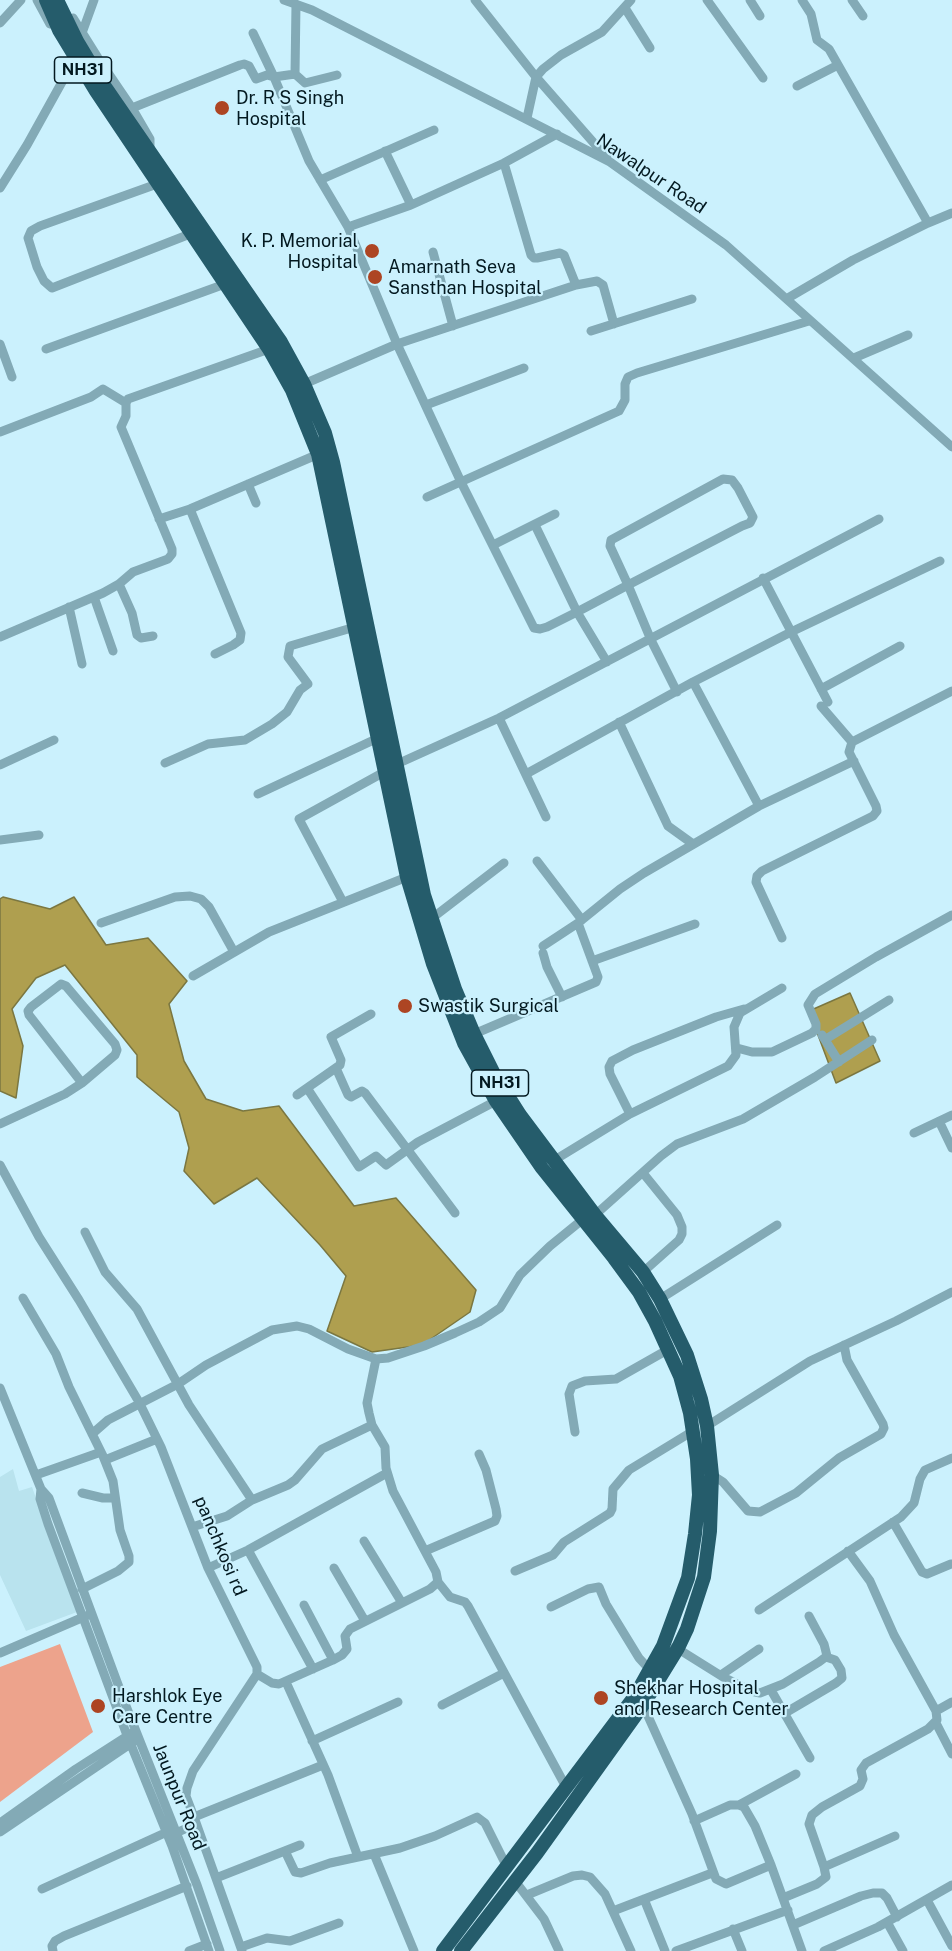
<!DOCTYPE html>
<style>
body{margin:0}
canvas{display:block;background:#cbf1fd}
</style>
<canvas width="952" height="1951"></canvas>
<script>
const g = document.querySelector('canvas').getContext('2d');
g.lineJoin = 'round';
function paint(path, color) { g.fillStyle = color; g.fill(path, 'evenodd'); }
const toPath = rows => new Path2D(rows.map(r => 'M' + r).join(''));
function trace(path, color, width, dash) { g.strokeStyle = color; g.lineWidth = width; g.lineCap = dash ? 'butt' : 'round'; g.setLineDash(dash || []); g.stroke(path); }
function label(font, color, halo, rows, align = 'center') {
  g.font = font + ' "Public Sans",sans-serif'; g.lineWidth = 4.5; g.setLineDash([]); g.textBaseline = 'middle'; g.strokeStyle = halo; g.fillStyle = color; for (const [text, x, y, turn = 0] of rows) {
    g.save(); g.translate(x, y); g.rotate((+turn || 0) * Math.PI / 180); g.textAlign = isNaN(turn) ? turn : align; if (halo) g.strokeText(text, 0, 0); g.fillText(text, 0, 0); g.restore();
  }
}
paint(toPath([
 [13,1469,19,1491,32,1487,77,1612,26,1631,0,1575,0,1477]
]), '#b9e3ee');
paint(toPath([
 [60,1644,93,1732,0,1802,0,1667]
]), '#eda38c');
const water = toPath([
 [3,897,50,909,74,897,106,945,148,938,187,981,169,1004,184,1061,206,1099,243,1111,279,1106,354,1206,396,1198,476,1290,470,1312,422,1345,372,1352,327,1331,346,1276,320,1245,257,1178,214,1204,184,1171,189,1148,179,1112,137,1077,137,1055,65,965,36,978,12,1009,23,1046,16,1098,0,1091,0,899,3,897],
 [850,993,880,1061,836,1083,809,1011,850,993]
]);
paint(water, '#af9f4f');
trace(water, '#7b7741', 1.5);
trace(toPath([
 [37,0,50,24],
 [284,0,312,10,610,162,726,245,952,447],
 [475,0,536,77,607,158],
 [707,0,763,78],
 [750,0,760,16],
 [802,0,811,14,817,40,829,49,928,223],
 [852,0,863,16],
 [625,8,650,48],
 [73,18,98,58,132,108,150,139,150,153],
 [0,23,21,0],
 [82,33,94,0],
 [253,33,274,77,295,74,305,83,337,75],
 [295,74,296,4],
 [797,86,838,65],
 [132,108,240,65,244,64,249,66,256,79,267,75,274,77,309,161,348,227],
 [527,118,536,77,543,69,561,55,602,32,631,0],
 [557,134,504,163,531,255,534,258,537,258,560,253,564,255,576,285],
 [385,151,411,205],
 [504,163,411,205,348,227,397,344,461,482,534,628,540,629,547,627,577,612,628,585,742,526,750,523,753,517,738,488,732,480,723,479,611,540,610,546,628,585,651,640,677,692],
 [320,180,434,130],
 [157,184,40,226,31,231,28,238,37,267,44,281,52,288,190,234],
 [0,188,27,145,72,64],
 [433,252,453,326],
 [788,298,853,260,928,223,952,213],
 [591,331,692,299],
 [0,344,12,377],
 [46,349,225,284],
 [854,358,908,335],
 [304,384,397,344,576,285,597,281,603,285,614,324],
 [426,405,524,368],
 [0,432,91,397,103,389,126,403],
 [248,484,256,503],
 [427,497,619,411,625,400,625,384,628,377,637,373,809,321],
 [190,509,241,633,240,640,233,645,215,654],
 [159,519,190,509,321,453],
 [535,525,577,612,607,662],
 [493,545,555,514],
 [763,578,828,702],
 [119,584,132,613,137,635,141,638,153,636],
 [94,597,113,651],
 [69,607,82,664],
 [0,637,103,593,119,584,133,572,168,559,172,554,172,549,121,427,126,416,126,403,128,399,269,349],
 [821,689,900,646],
 [821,706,852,742],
 [499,718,546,817],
 [619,722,668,826,693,844],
 [165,763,208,744,245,740,272,724,287,712,300,690,308,684,288,657,290,646,355,627],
 [397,764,499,718,879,519],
 [0,765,54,740],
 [526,774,693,682,791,632,940,561],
 [258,794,378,738],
 [759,806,854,761],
 [0,840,39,835],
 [537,861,582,920],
 [343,902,299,819,386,771],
 [431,919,504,863],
 [101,923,175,897,190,896,201,899,209,907,234,952],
 [782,938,756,882,757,876,762,871,873,816,877,811,876,806,849,752,852,742,952,691],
 [543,946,578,923,620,889,644,873,759,806,693,682],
 [543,953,547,967,562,997],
 [592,961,695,924],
 [193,976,269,932,407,877],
 [474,1034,596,982,598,977,578,923],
 [822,1035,839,1062],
 [826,1039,889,1000],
 [737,1048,752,1052,772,1052,812,1033,816,1029,816,1024,808,1005,815,994,876,957,952,915],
 [336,1068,348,1095,351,1097,362,1091,365,1093,455,1213],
 [307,1088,359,1167,376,1156,386,1165,418,1142,496,1101],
 [297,1095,340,1065,341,1060,331,1037,371,1014],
 [630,1114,610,1074,609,1067,612,1061,633,1050,716,1017,744,1009],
 [939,1121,952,1148],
 [0,1124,65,1094,82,1083,115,1055,117,1050,115,1044,66,986,61,984,31,1007,28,1011,29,1015,82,1083],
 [914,1133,952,1115],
 [553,1161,630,1114,728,1066,736,1055,734,1027,740,1013,782,988],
 [0,1165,39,1237,79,1300,139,1402,161,1447,208,1568,257,1667,257,1674,193,1771,187,1788,186,1796,194,1817,242,1951],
 [643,1173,677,1215,682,1227,682,1234,679,1240,643,1272],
 [595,1215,661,1156,677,1144,743,1119,815,1077,872,1040],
 [85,1232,105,1272,137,1309,189,1405,252,1500],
 [23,1298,56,1354,69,1387,103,1456,113,1481,120,1530,129,1556,129,1562,118,1571,82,1589],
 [660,1299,777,1225],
 [0,1388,41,1489,49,1498,126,1706,197,1885,220,1951],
 [707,1426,810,1361,896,1321,952,1292],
 [575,1432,569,1394,572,1386,585,1381,616,1379,669,1349],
 [92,1434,108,1420,178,1384,206,1365,272,1330,297,1326,309,1329,348,1349,376,1359,388,1358,424,1346,455,1333,479,1322,500,1308,520,1275,550,1246,582,1220],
 [105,1460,157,1439],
 [36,1475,101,1452],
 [712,1475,723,1482,748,1511,760,1512,796,1493,839,1458,881,1434,884,1428,883,1424,847,1360,844,1345],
 [41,1489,40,1499,48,1524,125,1730,172,1846,209,1951],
 [82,1493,103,1498,114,1498],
 [893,1522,922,1572,927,1574,951,1564],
 [192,1527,227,1516,252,1500,288,1485,295,1480,322,1449,372,1425],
 [364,1541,402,1603],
 [248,1550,313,1669],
 [425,1551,495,1521,497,1516,496,1509,486,1470,479,1454],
 [208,1568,248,1550,387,1473],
 [334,1568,365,1621],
 [515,1571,553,1555,564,1542,610,1513,612,1509,613,1489,629,1470,693,1431],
 [438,1582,450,1597,465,1602,468,1606,566,1787],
 [304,1605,333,1660],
 [551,1607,588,1589,599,1587,606,1604,639,1658,650,1670],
 [759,1610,901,1517,914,1503,920,1479,925,1470,952,1458],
 [675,1647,723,1677,751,1691,760,1693,783,1684,819,1662,827,1656,824,1644,809,1616],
 [0,1653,86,1616],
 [257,1674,272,1683,279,1684,333,1660,342,1655,347,1649,345,1636,350,1629,430,1589,438,1582,436,1572,393,1491,386,1468,385,1447,372,1425,369,1413,367,1403,376,1359],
 [721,1675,759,1649],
 [286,1682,328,1775,358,1857],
 [771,1690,810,1758],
 [442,1705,504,1673],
 [643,1705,692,1814,716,1879,726,1884,771,1865],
 [936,1711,952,1702],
 [785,1713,836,1683,842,1678,841,1670,835,1660,826,1657],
 [936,1723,952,1754],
 [312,1741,398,1702],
 [739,1805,796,1774],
 [194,1817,323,1765],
 [694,1821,730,1805,739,1805,744,1807,755,1826,771,1865,802,1951],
 [0,1823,76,1769,132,1733],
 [0,1832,136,1740],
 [176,1833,196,1824],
 [285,1851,295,1872,301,1873,330,1863,400,1848,435,1836,477,1817,485,1823,507,1867],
 [374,1854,414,1951],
 [824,1867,895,1836],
 [216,1878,300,1845],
 [515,1881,544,1919,559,1951],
 [42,1889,167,1832],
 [527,1895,573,1876,582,1875,590,1877,605,1894,631,1951],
 [783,1898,817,1884,826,1877,824,1867,809,1824,812,1815,822,1807,860,1786,863,1779,861,1770,866,1763,928,1729,937,1720,936,1711,894,1635,870,1581,848,1551],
 [644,1899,665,1951],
 [927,1900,952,1946],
 [613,1911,712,1873],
 [887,1922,903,1951],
 [793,1925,861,1896,873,1893,882,1893,887,1898,897,1917],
 [733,1929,742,1951],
 [241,1947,267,1938,290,1941,339,1923],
 [53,1951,52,1946,55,1941,64,1936,187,1886],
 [189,1951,207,1944],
 [676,1951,788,1910],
 [824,1951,878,1927,952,1885]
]), '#83aab6', 9);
trace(toPath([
 [46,0,59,30,96,91,269,349,292,390,318,454,407,877,433,964,464,1043,496,1101,542,1168,614,1258,639,1292,655,1321,680,1376,690,1413,697,1459,699,1495,695,1534,688,1578,663,1646,635,1696,443,1951],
 [57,0,77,41,101,81,281,342,304,384,325,433,333,462,424,895,455,989,474,1034,494,1074,520,1115,595,1215,643,1272,660,1299,687,1355,701,1399,707,1426,712,1475,710,1531,704,1577,687,1629,678,1648,643,1705,537,1853,461,1951]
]), '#255c6b', 14);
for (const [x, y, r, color] of [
 [222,108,8,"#ad4523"],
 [372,251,8,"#ad4523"],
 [375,277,8,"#ad4523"],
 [405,1006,8,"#ad4523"],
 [601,1698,8,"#ad4523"],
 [98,1706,8,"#ad4523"]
]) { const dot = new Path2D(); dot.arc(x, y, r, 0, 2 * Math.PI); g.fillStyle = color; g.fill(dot); trace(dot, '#cbf1fd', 2); }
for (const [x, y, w] of [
 [83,70,57],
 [500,1083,57]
]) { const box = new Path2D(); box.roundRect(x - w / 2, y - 13, w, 26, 4.5); g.fillStyle = '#cbf1fd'; g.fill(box); trace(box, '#031920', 1.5); }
label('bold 16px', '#031920', null, [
 ["NH31",83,70],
 ["NH31",500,1083]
]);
label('18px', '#031920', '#cbf1fd', [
 ["Dr. R S Singh",236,98],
 ["Hospital",236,119],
 ["K. P. Memorial",358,241,"right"],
 ["Hospital",358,262,"right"],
 ["Amarnath Seva",388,267],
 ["Sansthan Hospital",388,288],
 ["Swastik Surgical",418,1006],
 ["Shekhar Hospital",614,1688],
 ["and Research Center",614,1709],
 ["Harshlok Eye",112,1696],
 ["Care Centre",112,1717]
], 'left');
label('18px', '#031920', '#cbf1fd', [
 ["Nawalpur Road",651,174,34],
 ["panchkosi rd",220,1546,67],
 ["Jaunpur Road",179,1797,68]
]);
</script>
